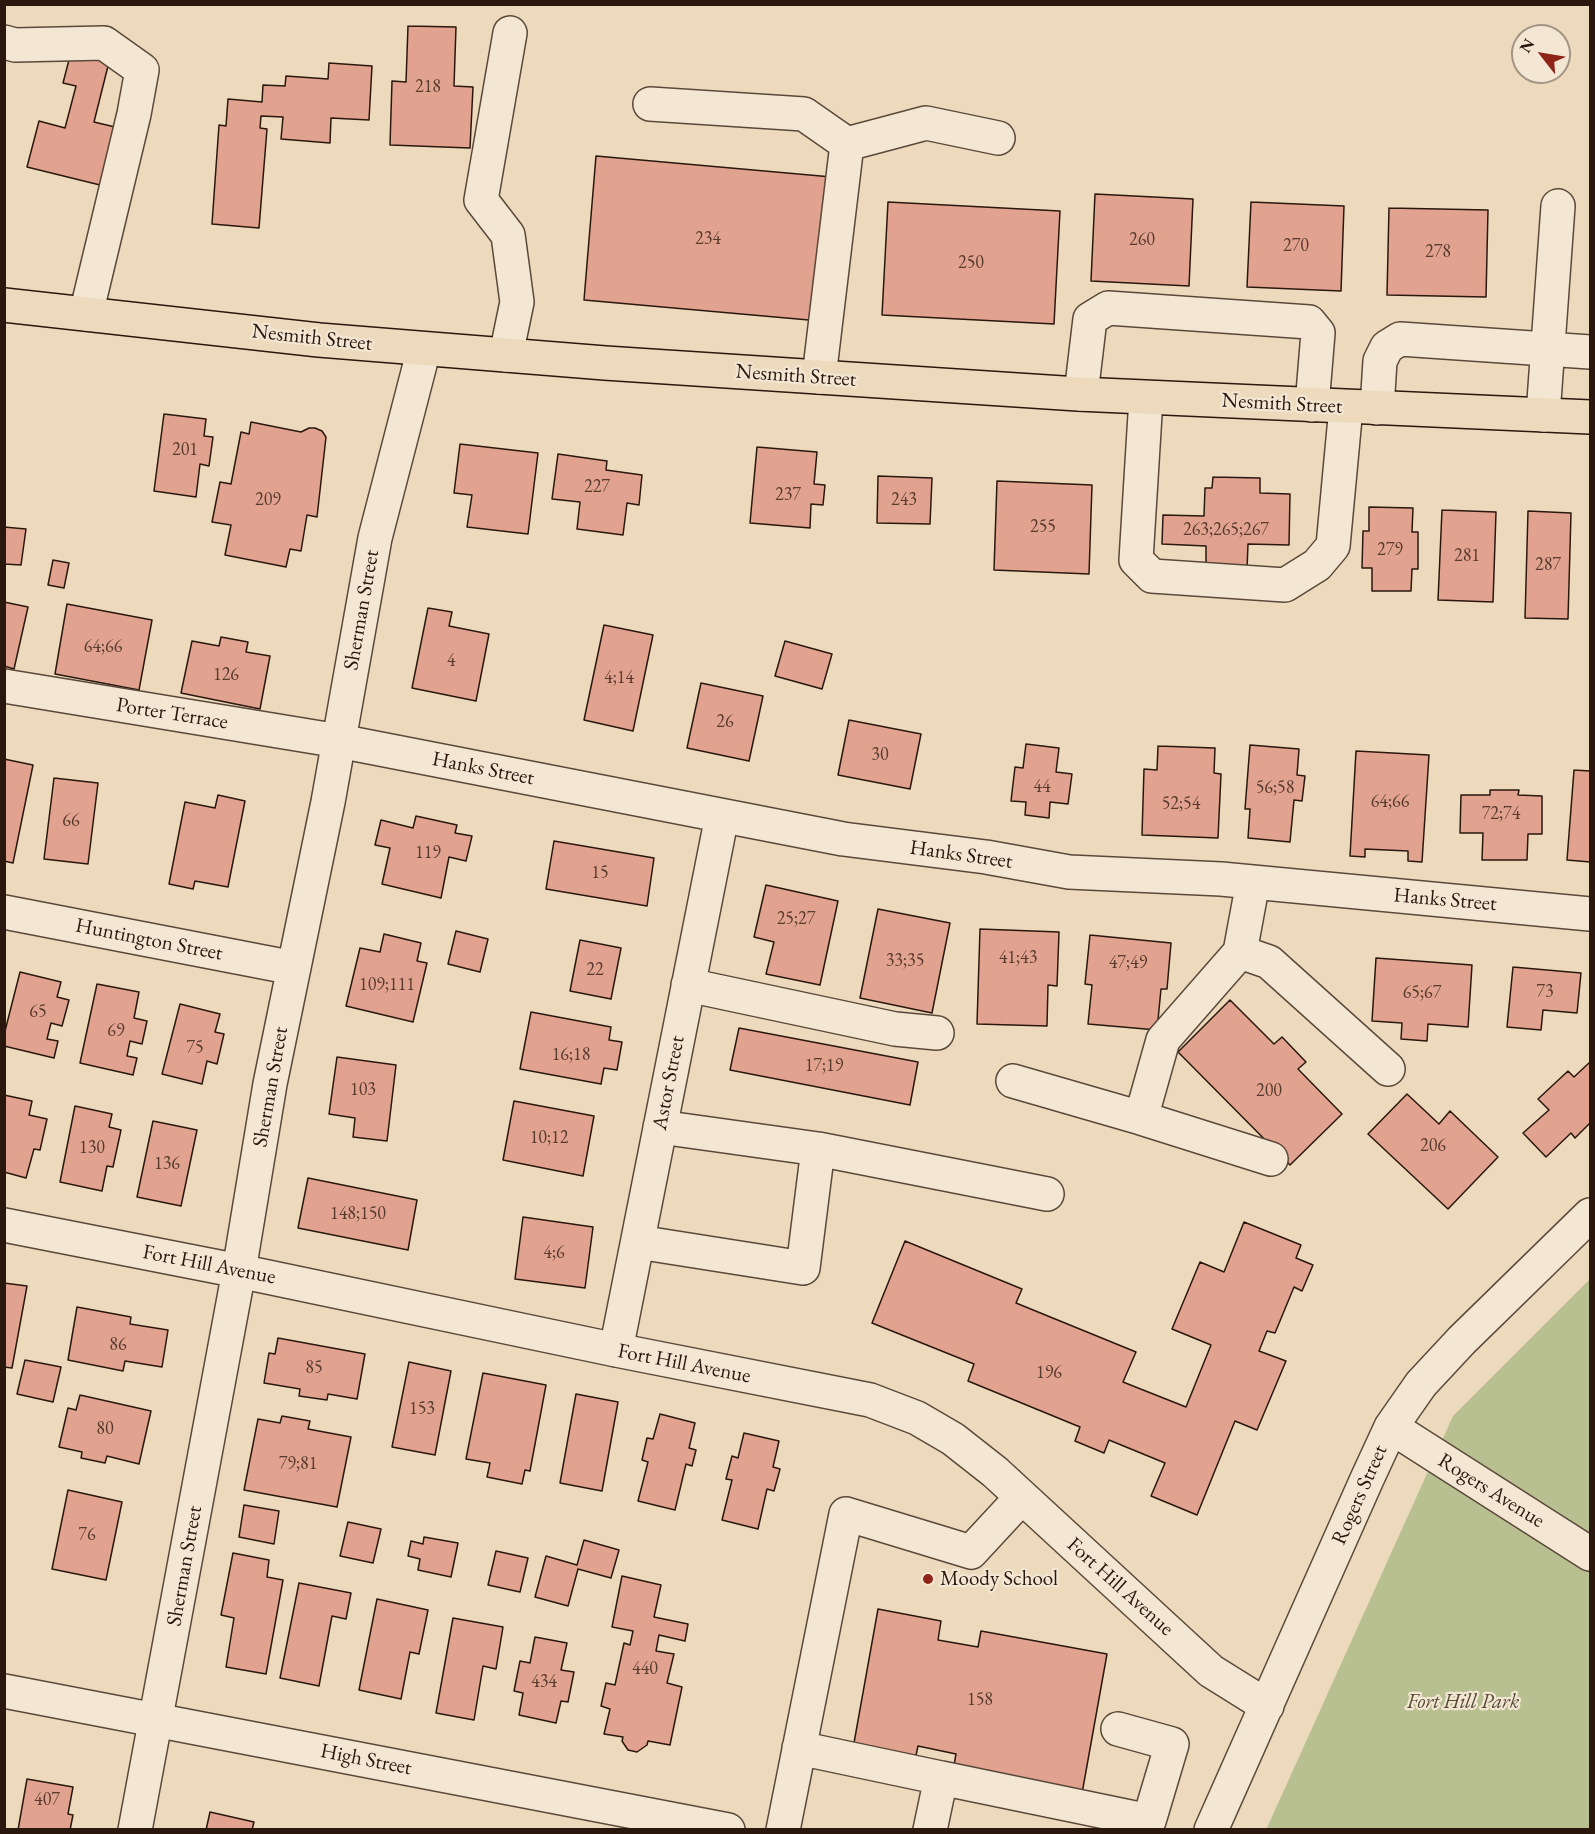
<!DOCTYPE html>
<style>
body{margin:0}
#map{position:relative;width:1595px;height:1834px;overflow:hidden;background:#eddabd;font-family:"EB Garamond",serif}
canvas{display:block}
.frame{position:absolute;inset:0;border:6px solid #2a170e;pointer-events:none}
.north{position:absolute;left:1511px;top:24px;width:60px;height:60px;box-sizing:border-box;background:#f3e7d4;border:2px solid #a39485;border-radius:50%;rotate:301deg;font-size:16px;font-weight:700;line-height:24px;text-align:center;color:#2a170e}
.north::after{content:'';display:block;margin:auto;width:21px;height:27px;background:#8f2418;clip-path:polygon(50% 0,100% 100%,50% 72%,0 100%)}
</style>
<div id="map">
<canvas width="1595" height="1834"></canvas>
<div class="frame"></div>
<div class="north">N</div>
</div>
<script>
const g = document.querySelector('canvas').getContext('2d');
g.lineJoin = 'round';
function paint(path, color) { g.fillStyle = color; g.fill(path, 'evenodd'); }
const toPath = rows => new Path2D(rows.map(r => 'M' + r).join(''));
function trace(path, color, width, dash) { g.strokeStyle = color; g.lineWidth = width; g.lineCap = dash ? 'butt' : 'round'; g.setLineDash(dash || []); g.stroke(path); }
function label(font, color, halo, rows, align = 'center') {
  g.font = font + ' "EB Garamond",serif'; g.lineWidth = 4.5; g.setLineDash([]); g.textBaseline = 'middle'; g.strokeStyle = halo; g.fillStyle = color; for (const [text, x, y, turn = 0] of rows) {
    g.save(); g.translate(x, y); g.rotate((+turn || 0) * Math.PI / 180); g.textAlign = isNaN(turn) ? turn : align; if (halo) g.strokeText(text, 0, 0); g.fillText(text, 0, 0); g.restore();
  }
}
paint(toPath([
 [1590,1279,1590,1829,1266,1830,1453,1416]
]), '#b8c091');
const building = toPath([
 [408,26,456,27,454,86,473,87,470,148,390,145,392,81,406,82,408,26],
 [71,52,109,62,94,122,115,127,100,185,27,167,39,121,65,128,76,86,63,83,71,52],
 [329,63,372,66,369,120,331,118,330,143,281,139,283,117,261,116,260,128,267,129,259,228,212,224,219,125,226,126,228,99,262,102,263,85,285,86,286,76,328,79,329,63],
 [596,156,832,177,820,321,584,300,596,156],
 [1095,194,1193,199,1189,286,1091,281,1095,194],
 [888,202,1060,211,1054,324,882,315,888,202],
 [1251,202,1344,206,1341,291,1247,287,1251,202],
 [1389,208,1488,210,1486,297,1387,295,1389,208],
 [164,414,206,419,204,436,213,437,209,466,200,464,196,497,154,491,164,414],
 [251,422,301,432,309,428,315,428,322,431,326,437,317,517,307,515,301,551,290,549,286,567,225,555,231,525,212,522,220,482,231,484,241,432,249,434,251,422],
 [460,444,538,453,528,534,467,527,472,495,454,493,460,444],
 [757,447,817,452,814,484,825,485,823,505,811,504,810,528,750,523,757,447],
 [558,454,607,461,606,470,642,475,639,505,627,503,623,535,577,529,580,502,552,499,558,454],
 [878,476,932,478,930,524,877,523,878,476],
 [1213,477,1260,478,1260,493,1290,494,1289,545,1248,544,1247,570,1206,569,1206,546,1162,544,1163,515,1204,516,1205,488,1212,488,1213,477],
 [997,481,1092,485,1089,574,994,570,997,481],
 [1369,507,1413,508,1412,532,1418,532,1418,569,1412,569,1411,591,1372,591,1372,568,1362,568,1363,531,1369,531,1369,507],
 [1442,510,1496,512,1493,602,1438,600,1442,510],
 [1528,511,1571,513,1568,619,1525,618,1528,511],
 [4,527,26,529,21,565,4,564,4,527],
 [53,560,69,563,64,588,48,585,53,560],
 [4,602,28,607,14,669,4,666,4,602],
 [67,604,152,620,139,690,55,674,67,604],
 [428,608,452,612,449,626,489,634,476,701,412,688,428,608],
 [604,625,653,635,633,731,584,720,604,625],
 [221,637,248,642,246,652,270,656,260,709,181,693,192,641,219,646,221,637],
 [785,641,832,654,822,689,775,676,785,641],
 [701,683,763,696,749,761,687,748,701,683],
 [849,720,921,734,910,789,838,775,849,720],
 [1026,744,1059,748,1056,772,1072,774,1068,804,1050,802,1049,818,1025,815,1026,802,1011,801,1015,767,1023,768,1026,744],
 [1250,745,1299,749,1297,775,1305,776,1302,801,1294,800,1290,842,1248,838,1250,809,1245,809,1250,745],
 [1158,746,1215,748,1214,773,1221,774,1218,838,1142,835,1144,769,1157,770,1158,746],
 [1356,751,1429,755,1422,862,1408,861,1408,851,1365,849,1365,857,1350,856,1356,751],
 [4,759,33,765,13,863,4,861,4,759],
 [1574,770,1590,771,1590,862,1567,860,1574,770],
 [54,778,98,783,88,864,44,859,54,778],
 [1490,790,1519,790,1518,795,1542,796,1542,834,1528,834,1527,860,1482,860,1483,833,1460,833,1461,795,1490,795,1490,790],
 [218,795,245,801,228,887,195,881,193,889,169,884,185,802,215,808,218,795],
 [416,816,457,825,455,833,472,836,466,861,449,857,441,898,382,884,390,848,375,845,381,820,413,828,416,816],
 [554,841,654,858,647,906,546,889,554,841],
 [766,885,838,901,820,985,766,974,774,942,754,937,766,885],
 [878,909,950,923,932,1013,860,998,878,909],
 [980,929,1059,932,1057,986,1048,985,1047,1026,977,1024,980,929],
 [456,931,488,939,480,972,448,964,456,931],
 [384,934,421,943,417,961,427,963,413,1022,346,1006,360,948,380,952,384,934],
 [1090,935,1171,943,1167,989,1161,989,1157,1030,1088,1024,1092,985,1085,984,1090,935],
 [580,940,621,948,611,999,570,991,580,940],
 [1376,958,1472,965,1468,1027,1428,1024,1427,1041,1401,1039,1402,1023,1372,1021,1376,958],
 [1513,967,1581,973,1577,1013,1543,1010,1541,1030,1507,1027,1513,967],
 [20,972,61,982,57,997,69,1000,62,1026,51,1023,47,1039,58,1041,54,1058,4,1046,4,1035,20,972],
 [97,984,139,992,134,1018,147,1021,142,1044,130,1041,127,1056,137,1058,133,1075,80,1063,97,984],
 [1230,1000,1274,1044,1282,1037,1306,1062,1298,1069,1342,1114,1290,1165,1178,1052,1230,1000],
 [180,1004,220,1014,215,1032,224,1034,217,1064,207,1061,202,1084,162,1074,180,1004],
 [531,1012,611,1027,609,1040,622,1042,617,1070,604,1068,601,1084,520,1069,531,1012],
 [739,1028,918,1062,910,1105,730,1070,739,1028],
 [337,1057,396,1065,387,1141,353,1137,355,1118,329,1114,337,1057],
 [1590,1062,1590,1123,1575,1138,1571,1133,1546,1157,1523,1133,1549,1110,1538,1099,1568,1071,1574,1077,1590,1062],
 [1407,1094,1439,1124,1450,1111,1498,1157,1448,1209,1368,1134,1407,1094],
 [4,1095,32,1101,29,1115,47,1119,40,1150,34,1149,26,1178,4,1172,4,1095],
 [514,1101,594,1116,583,1176,503,1160,514,1101],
 [75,1106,112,1114,109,1127,121,1130,113,1167,107,1166,102,1191,60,1182,75,1106],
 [153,1121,197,1130,181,1206,137,1197,153,1121],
 [308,1178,417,1200,408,1250,298,1228,308,1178],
 [523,1217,593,1227,585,1288,515,1279,523,1217],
 [1244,1222,1301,1245,1296,1258,1313,1265,1302,1291,1294,1287,1275,1333,1267,1331,1259,1351,1286,1361,1257,1430,1235,1421,1197,1515,1151,1496,1165,1463,1109,1440,1104,1453,1075,1441,1080,1427,968,1381,974,1364,872,1323,905,1241,1022,1289,1016,1303,1136,1352,1123,1382,1186,1407,1211,1345,1172,1329,1200,1262,1224,1272,1244,1222],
 [4,1283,27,1286,12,1368,4,1367,4,1283],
 [77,1307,131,1317,130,1324,168,1330,162,1367,125,1361,123,1371,68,1360,77,1307],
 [278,1338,365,1354,357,1399,328,1394,327,1400,299,1396,300,1389,264,1383,269,1353,275,1354,278,1338],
 [25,1360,61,1367,53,1402,17,1394,25,1360],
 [409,1362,451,1371,435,1455,392,1447,409,1362],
 [483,1373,546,1385,530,1471,525,1470,522,1484,487,1477,490,1463,466,1459,483,1373],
 [576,1394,618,1402,602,1491,560,1483,576,1394],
 [80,1395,151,1411,139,1464,107,1456,105,1463,81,1458,82,1452,59,1447,68,1408,76,1410,80,1395],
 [660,1414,695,1423,689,1448,696,1450,692,1466,686,1464,675,1510,638,1501,648,1462,642,1460,647,1438,653,1439,660,1414],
 [282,1416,310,1421,308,1429,351,1437,337,1507,244,1490,258,1419,280,1423,282,1416],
 [744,1433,779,1441,773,1467,780,1469,774,1491,767,1489,758,1529,722,1520,732,1480,726,1479,732,1456,738,1458,744,1433],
 [68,1490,122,1502,106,1580,52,1569,68,1490],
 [244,1505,279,1511,274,1544,239,1537,244,1505],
 [348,1522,381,1529,373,1563,340,1556,348,1522],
 [424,1537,458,1543,451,1577,418,1570,420,1559,408,1556,411,1541,423,1544,424,1537],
 [584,1540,619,1550,611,1578,578,1569,568,1606,535,1597,546,1556,577,1565,584,1540],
 [496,1551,528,1558,520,1592,488,1585,496,1551],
 [233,1553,269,1560,267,1577,283,1580,266,1674,226,1667,234,1618,221,1615,233,1553],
 [622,1576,661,1585,654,1617,688,1624,685,1641,659,1635,656,1651,674,1654,667,1683,682,1687,670,1745,648,1741,647,1745,637,1752,628,1750,622,1741,623,1737,604,1734,610,1709,601,1706,606,1683,615,1685,624,1643,630,1645,633,1631,612,1627,622,1576],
 [299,1583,351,1593,346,1619,332,1616,319,1686,280,1678,299,1583],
 [377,1599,428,1610,419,1654,410,1652,401,1699,359,1690,377,1599],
 [878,1609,941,1621,938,1640,978,1647,981,1631,1107,1654,1081,1799,952,1776,956,1754,918,1746,914,1765,852,1754,878,1609],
 [453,1618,503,1627,496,1669,483,1666,474,1720,436,1713,453,1618],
 [535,1637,567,1643,561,1670,574,1672,568,1702,561,1701,556,1723,519,1715,523,1693,514,1691,520,1661,530,1663,535,1637],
 [27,1779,73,1787,68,1814,73,1815,70,1830,18,1830,27,1779],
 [210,1812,254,1822,252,1830,206,1830,210,1812]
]);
paint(building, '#e1a38f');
trace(building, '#2a170e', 1.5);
const minor = toPath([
 [4,42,15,45,104,43,142,70,134,114,86,314],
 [650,104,804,114,847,144,819,377],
 [847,144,926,123,998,138],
 [506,355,517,302,508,235,481,200,510,33],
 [1081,394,1090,319,1108,308,1309,322,1318,333,1312,405],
 [1146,398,1136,560,1152,576,1285,585,1317,565,1333,546,1346,407],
 [1377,408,1380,361,1387,347,1400,339,1590,352],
 [1543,415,1558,206],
 [4,686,339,741,843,839,986,857,1069,872,1221,879,1590,914],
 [4,912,294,968],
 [1240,952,1269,962,1388,1069],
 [688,985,895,1029,937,1033],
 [1013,1081,1141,1118,1163,1040,1240,952,1253,882],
 [1141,1118,1271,1159],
 [660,1127,818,1149],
 [4,1225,239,1271,616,1350,870,1400,917,1418,953,1439,995,1472,1211,1671,1267,1706],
 [638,1242,803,1268,818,1149,1047,1194],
 [616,1350,722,816],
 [1391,1427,1590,1554],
 [4,1691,728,1830],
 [799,1748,941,1778],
 [135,1830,239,1271,270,1084,328,802,375,538,424,349],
 [783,1830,846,1514,971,1552,1022,1497],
 [930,1830,941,1778,1149,1821,1172,1744,1118,1729],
 [1211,1830,1367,1479,1391,1427,1421,1384,1462,1340,1590,1215]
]);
const major = toPath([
 [4,305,319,340,605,363,1078,394,1590,417]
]);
trace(minor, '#5b483a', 36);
trace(major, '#2a170e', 36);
trace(minor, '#f3e7d4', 33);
trace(major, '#eddabd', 33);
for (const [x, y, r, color] of [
 [928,1579,6,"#8f2418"]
]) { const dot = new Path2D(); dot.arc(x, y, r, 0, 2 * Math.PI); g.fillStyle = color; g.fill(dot); trace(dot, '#f3e7d4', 2); }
label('18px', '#583a2e', null, [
 ["218",428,87],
 ["234",708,239],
 ["260",1142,240],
 ["270",1296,246],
 ["278",1438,252],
 ["250",971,263],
 ["201",185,450],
 ["227",597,487],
 ["237",788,495],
 ["209",268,500],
 ["243",904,500],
 ["255",1043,527],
 ["263;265;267",1226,530],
 ["279",1390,550],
 ["281",1467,556],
 ["287",1548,565],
 ["64;66",103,647],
 ["4",451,661],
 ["126",226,675],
 ["4;14",619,678],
 ["26",725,722],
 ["30",880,755],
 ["44",1042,787],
 ["56;58",1275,788],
 ["64;66",1390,802],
 ["52;54",1181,804],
 ["72;74",1501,814],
 ["66",71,821],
 ["119",428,853],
 ["15",600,873],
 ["25;27",796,919],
 ["41;43",1018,958],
 ["33;35",905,961],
 ["47;49",1128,963],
 ["22",595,970],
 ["109;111",387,985],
 ["73",1545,992],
 ["65;67",1422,993],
 ["65",38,1012],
 ["69",116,1031],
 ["75",195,1048],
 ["16;18",571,1055],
 ["17;19",824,1066],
 ["103",363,1090],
 ["200",1269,1091],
 ["10;12",549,1138],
 ["206",1433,1146],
 ["130",92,1148],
 ["136",167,1164],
 ["148;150",358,1214],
 ["4;6",554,1253],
 ["86",118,1345],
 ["85",314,1368],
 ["196",1049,1373],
 ["153",422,1409],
 ["80",105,1429],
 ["79;81",298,1464],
 ["76",87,1535],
 ["440",645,1669],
 ["434",544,1682],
 ["158",980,1700],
 ["407",47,1800]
]);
label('21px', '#2a170e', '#f3e7d4', [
 ["Nesmith Street",312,338,6],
 ["Nesmith Street",796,376,4],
 ["Nesmith Street",1282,404,3],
 ["Sherman Street",362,610,-80],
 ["Porter Terrace",172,714,9],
 ["Hanks Street",483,769,11],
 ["Hanks Street",961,855,8],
 ["Hanks Street",1445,900,5],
 ["Huntington Street",149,940,11],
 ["Astor Street",669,1083,-79],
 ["Sherman Street",271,1087,-80],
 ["Fort Hill Avenue",209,1265,11],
 ["Fort Hill Avenue",684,1364,11],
 ["Rogers Avenue",1491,1491,32],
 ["Rogers Street",1360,1495,-66],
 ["Sherman Street",185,1566,-80],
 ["Fort Hill Avenue",1120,1587,42],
 ["High Street",366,1760,11]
]);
label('21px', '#2a170e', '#f3e7d4', [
 ["Moody School",940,1579]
], 'left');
label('italic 21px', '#554a35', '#f3e7d4', [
 ["Fort Hill Park",1463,1702]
]);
</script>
